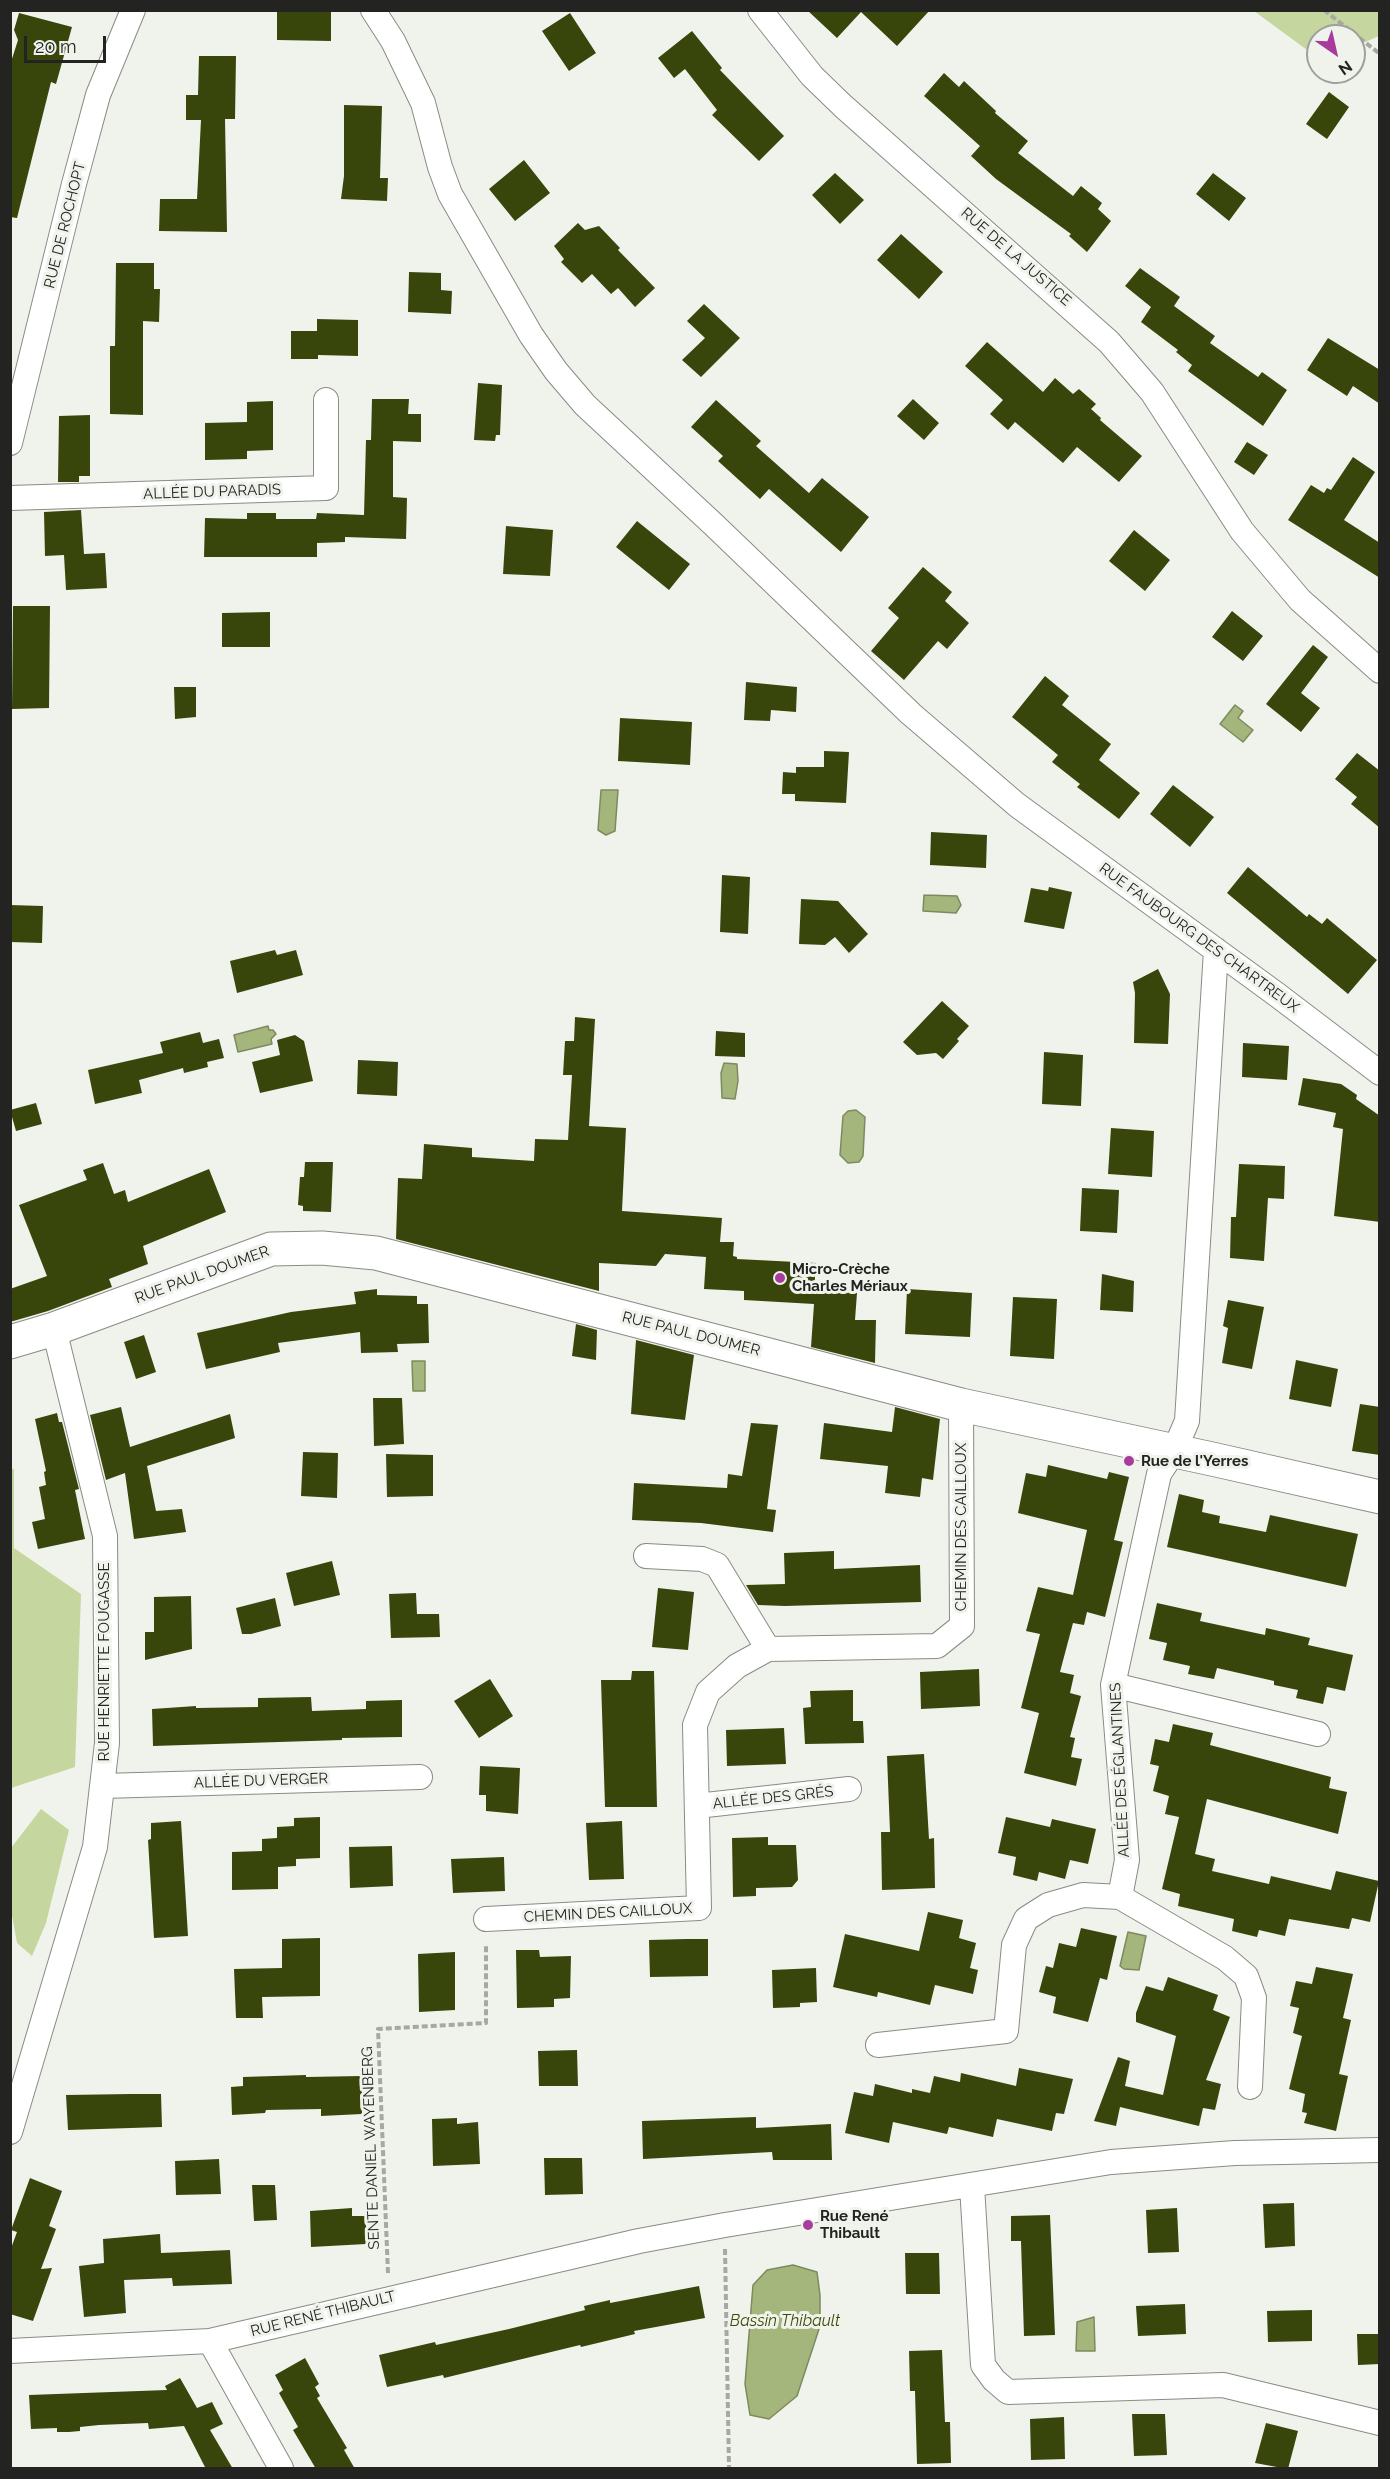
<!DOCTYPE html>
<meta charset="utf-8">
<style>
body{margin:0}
#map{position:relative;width:1390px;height:2479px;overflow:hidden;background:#f0f3ec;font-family:Raleway,sans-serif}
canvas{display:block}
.frame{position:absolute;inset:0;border:12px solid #232421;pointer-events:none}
.north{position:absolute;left:1306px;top:24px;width:60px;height:60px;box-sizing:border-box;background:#f0f3ec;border:2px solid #9ea09b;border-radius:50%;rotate:146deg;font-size:16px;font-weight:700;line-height:24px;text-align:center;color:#232421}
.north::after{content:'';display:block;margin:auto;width:21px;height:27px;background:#a73c9c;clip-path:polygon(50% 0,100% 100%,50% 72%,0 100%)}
.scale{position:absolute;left:24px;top:36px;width:82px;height:27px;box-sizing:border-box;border:3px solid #232421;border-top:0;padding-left:8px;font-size:18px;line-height:21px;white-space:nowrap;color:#232421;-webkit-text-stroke:4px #f0f3ec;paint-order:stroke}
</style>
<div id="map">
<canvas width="1390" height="2479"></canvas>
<div class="frame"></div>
<div class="north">N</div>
<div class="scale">20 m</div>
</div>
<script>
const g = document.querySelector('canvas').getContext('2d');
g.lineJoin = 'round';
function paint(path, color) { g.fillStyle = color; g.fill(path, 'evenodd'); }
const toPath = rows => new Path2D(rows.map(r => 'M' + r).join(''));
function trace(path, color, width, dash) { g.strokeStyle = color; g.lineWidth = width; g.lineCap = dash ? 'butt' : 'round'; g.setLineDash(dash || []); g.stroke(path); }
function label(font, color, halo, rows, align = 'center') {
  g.font = font + ' Raleway,sans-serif'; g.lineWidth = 6; g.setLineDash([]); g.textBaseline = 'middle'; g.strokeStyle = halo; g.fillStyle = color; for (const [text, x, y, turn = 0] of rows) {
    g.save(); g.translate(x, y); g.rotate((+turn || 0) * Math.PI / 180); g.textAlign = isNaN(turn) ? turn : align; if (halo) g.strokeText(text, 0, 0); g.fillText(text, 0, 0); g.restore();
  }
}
paint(toPath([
 [1254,11,1379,11,1379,36,1354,47,1354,36,1318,36,1318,58],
 [11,1469,14,1469,14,1548,81,1594,75,1767,11,1788],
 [41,1809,69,1830,46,1923,32,1956,17,1943,11,1910,11,1848]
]), '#c5d69f');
const water = toPath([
 [1235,705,1243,711,1238,718,1253,730,1243,742,1220,724,1235,705],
 [601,790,618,790,615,831,606,835,598,830,601,790],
 [924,895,957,896,961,905,956,913,923,911,924,895],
 [268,1026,269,1030,273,1030,276,1034,271,1039,272,1044,238,1052,234,1035,268,1026],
 [724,1063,737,1064,738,1081,735,1099,722,1098,721,1073,724,1063],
 [856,1110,865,1117,863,1156,859,1162,848,1163,840,1155,843,1116,848,1111,856,1110],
 [412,1361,425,1361,425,1391,413,1391,412,1361],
 [1128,1932,1146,1936,1139,1970,1124,1969,1120,1966,1128,1932],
 [793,2265,817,2272,820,2295,820,2326,797,2396,769,2419,750,2415,745,2384,753,2285,767,2270,793,2265],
 [1094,2317,1095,2351,1076,2351,1077,2322,1094,2317]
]);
paint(water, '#a4b67b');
trace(water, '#7d8a60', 1.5);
paint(toPath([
 [277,10,331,10,331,41,277,40],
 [807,10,930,10,897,46,861,12,837,38],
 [19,13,72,27,56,84,51,82,17,218,10,217,10,65,18,40,14,30],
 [570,13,596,53,569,71,542,31],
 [692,31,722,68,720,70,784,136,759,161,712,115,717,110,685,69,674,78,658,58],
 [199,56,236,56,235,119,225,119,227,232,159,231,160,199,197,199,201,120,186,120,186,95,198,95],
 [944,73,959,87,964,81,996,111,995,113,1028,141,1018,153,1073,196,1081,186,1102,203,1098,209,1111,221,1087,252,1069,236,1071,234,996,179,971,156,980,146,924,96],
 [1329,92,1349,107,1327,139,1306,124],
 [344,105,382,106,380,178,388,178,387,201,341,199,344,176],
 [524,160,550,193,515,221,489,189],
 [835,173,864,200,840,224,812,195],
 [1213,173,1246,198,1229,221,1196,194],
 [578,223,585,230,599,226,620,248,618,250,655,288,635,307,618,288,611,294,592,274,582,283,561,262,564,259,554,246],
 [901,234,943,272,919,299,877,260],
 [116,263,154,263,154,289,160,289,159,322,143,321,143,415,110,414,110,346,115,346],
 [1140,268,1180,297,1174,306,1215,336,1210,343,1258,377,1262,372,1287,390,1263,426,1188,371,1192,365,1176,352,1178,350,1141,322,1151,307,1125,286],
 [409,272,441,273,441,290,452,291,451,314,408,312],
 [704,304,740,338,701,377,682,360,705,338,687,321],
 [317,319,358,320,358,356,318,355,318,359,291,359,291,331,317,331],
 [1328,338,1380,370,1380,404,1353,386,1347,396,1307,370],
 [987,342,1043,392,1055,378,1073,394,1079,389,1096,404,1091,409,1101,418,1100,420,1142,456,1119,482,1077,447,1063,463,1015,422,1008,430,990,414,1003,400,965,366],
 [478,383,502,385,500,435,496,435,495,441,474,440],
 [372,399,409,399,408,414,421,414,421,442,393,441,393,497,407,498,406,539,345,537,345,542,317,543,317,557,204,557,205,518,247,519,247,513,276,513,276,519,316,519,317,513,364,515,366,440,371,440],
 [913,399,939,423,924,440,897,416],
 [716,400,761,441,756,446,809,493,822,478,869,517,841,552,769,489,760,499,718,461,723,456,691,427],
 [273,401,273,450,247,451,247,459,205,460,205,423,247,422,247,402],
 [90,415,90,476,79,476,79,482,58,482,59,416],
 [1247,442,1268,455,1254,475,1234,462],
 [1353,457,1375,472,1344,520,1380,543,1380,578,1288,520,1311,485,1324,493,1327,488,1331,490],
 [81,510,84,554,105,553,107,588,66,590,64,555,45,556,44,512],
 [637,521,690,564,669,590,616,547],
 [506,526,553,530,550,576,503,574],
 [1134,530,1170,560,1145,591,1109,561],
 [923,567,952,592,945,601,969,623,947,649,938,641,904,680,871,651,899,618,888,608],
 [13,606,50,606,49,708,12,709],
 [1232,611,1263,636,1243,661,1212,637],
 [270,612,270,647,222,647,222,613],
 [1313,645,1328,657,1301,693,1320,708,1301,732,1266,704],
 [1045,676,1069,696,1062,705,1111,744,1099,760,1140,793,1119,819,1077,787,1080,784,1052,762,1058,755,1012,717],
 [746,682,797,687,796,712,771,710,770,721,744,720],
 [174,687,196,687,196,717,175,719],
 [620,718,692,722,690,765,618,761],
 [824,751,849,752,846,803,795,801,795,794,782,794,783,772,796,773,796,767,824,767],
 [1357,753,1380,771,1380,828,1351,804,1357,797,1335,779],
 [1173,785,1214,817,1190,847,1150,814],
 [931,832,987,835,986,868,930,865],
 [1248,867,1307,917,1309,914,1322,924,1327,918,1377,960,1348,994,1227,893],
 [722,875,750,877,748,934,720,932],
 [1049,887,1072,892,1064,929,1024,922,1031,888,1048,891],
 [801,899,838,901,868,934,849,953,835,937,825,945,799,944],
 [10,905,43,906,42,943,10,942],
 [275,950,277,955,296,950,303,975,237,993,230,961],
 [1158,969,1170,994,1168,1044,1134,1043,1135,993,1133,982],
 [942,1001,969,1026,957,1039,959,1041,943,1059,936,1053,917,1055,903,1042],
 [575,1017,595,1019,589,1126,626,1128,622,1211,722,1218,720,1242,734,1242,733,1256,737,1257,737,1259,816,1263,814,1292,857,1293,855,1320,876,1320,875,1363,811,1347,814,1304,744,1300,744,1291,704,1289,706,1257,665,1254,656,1266,599,1263,599,1291,396,1239,398,1178,422,1179,424,1144,472,1148,472,1157,534,1161,535,1139,568,1140,572,1075,563,1075,565,1041,574,1041],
 [716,1031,745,1033,745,1057,715,1056],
 [200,1032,203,1043,219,1039,224,1058,207,1062,208,1067,184,1073,183,1068,139,1080,142,1093,95,1104,88,1070,163,1053,160,1042],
 [295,1035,304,1041,313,1081,260,1093,252,1062,280,1055,277,1040],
 [1243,1043,1289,1046,1287,1080,1242,1077],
 [1044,1052,1083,1055,1081,1106,1042,1104],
 [358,1060,398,1062,397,1096,357,1094],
 [1303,1078,1341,1084,1357,1095,1356,1099,1380,1116,1380,1222,1334,1216,1343,1129,1333,1127,1336,1113,1298,1105],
 [36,1103,42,1124,16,1131,10,1110],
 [1111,1128,1154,1131,1152,1177,1108,1174],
 [305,1162,333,1162,331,1212,303,1211,303,1206,298,1205,300,1177,304,1177],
 [103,1163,114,1194,125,1190,128,1202,209,1169,226,1212,143,1246,148,1264,109,1279,112,1287,48,1311,10,1322,10,1289,47,1276,19,1205,87,1180,83,1170],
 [1239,1164,1285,1166,1284,1199,1268,1198,1264,1261,1230,1258,1231,1217,1236,1217],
 [1082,1188,1119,1190,1117,1233,1080,1231],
 [1102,1274,1134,1281,1133,1312,1100,1310],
 [377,1289,377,1295,417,1296,417,1304,428,1304,429,1343,397,1344,398,1352,361,1353,360,1332,278,1343,280,1352,206,1369,197,1333,291,1312,356,1304,354,1292],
 [907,1289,972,1293,970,1337,905,1334],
 [1013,1297,1057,1299,1054,1359,1010,1356],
 [1228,1300,1264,1307,1252,1369,1222,1363,1228,1328,1223,1326],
 [576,1324,597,1330,596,1360,572,1356],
 [144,1335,156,1372,136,1379,124,1342],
 [636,1340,694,1355,685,1420,631,1414],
 [1296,1360,1338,1369,1331,1407,1289,1399],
 [373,1398,402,1398,404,1444,374,1446],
 [1360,1404,1380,1407,1380,1455,1352,1451],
 [121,1407,130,1447,230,1414,235,1438,147,1466,156,1511,182,1509,186,1532,134,1539,125,1473,106,1480,90,1415],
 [895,1407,940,1419,933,1480,922,1478,920,1497,885,1493,888,1466,820,1459,824,1423,892,1432],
 [57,1413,59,1422,62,1422,79,1489,75,1490,85,1539,38,1549,32,1522,45,1519,39,1487,46,1485,44,1472,46,1471,35,1419],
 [751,1423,778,1425,767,1509,776,1510,773,1532,701,1523,632,1520,634,1483,727,1488,728,1474,742,1476],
 [303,1452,338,1453,337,1498,301,1496],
 [386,1454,433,1455,433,1496,387,1497],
 [1048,1465,1107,1479,1109,1472,1129,1477,1114,1540,1123,1542,1105,1617,1087,1612,1084,1625,1073,1623,1060,1672,1074,1675,1070,1693,1081,1696,1070,1737,1075,1738,1071,1757,1082,1759,1076,1786,1024,1773,1039,1713,1021,1708,1040,1634,1026,1631,1038,1587,1073,1595,1087,1530,1018,1513,1026,1473,1046,1477],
 [1179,1494,1204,1500,1202,1512,1220,1516,1219,1523,1266,1532,1270,1515,1358,1534,1346,1587,1167,1547],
 [834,1551,834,1569,920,1565,921,1602,785,1606,758,1605,746,1585,785,1584,784,1553],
 [332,1561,340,1595,294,1606,286,1573],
 [658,1588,694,1592,688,1650,652,1647],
 [416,1593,417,1614,439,1614,440,1637,391,1638,389,1594],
 [191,1596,192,1649,145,1660,145,1632,154,1632,154,1597],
 [275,1598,281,1626,251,1634,242,1634,236,1608],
 [1157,1603,1202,1613,1200,1621,1265,1635,1266,1628,1310,1638,1308,1645,1353,1655,1345,1691,1327,1687,1323,1704,1296,1698,1298,1690,1274,1685,1274,1681,1217,1668,1214,1679,1188,1674,1190,1666,1163,1660,1167,1643,1149,1639],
 [979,1669,980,1706,921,1709,920,1672],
 [632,1671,654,1671,657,1807,605,1807,601,1680,631,1680],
 [490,1679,513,1716,479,1738,454,1701],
 [853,1690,853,1721,863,1721,864,1743,805,1744,803,1708,811,1707,810,1691],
 [311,1697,312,1711,366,1709,366,1701,402,1700,402,1737,342,1738,342,1740,153,1746,152,1709,196,1706,196,1708,258,1707,258,1698],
 [1173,1724,1213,1733,1210,1745,1331,1777,1329,1788,1347,1792,1338,1834,1207,1799,1195,1854,1215,1859,1212,1871,1269,1884,1271,1876,1331,1890,1336,1871,1379,1881,1370,1922,1352,1918,1349,1929,1289,1919,1285,1936,1259,1930,1257,1937,1232,1931,1234,1919,1178,1906,1180,1894,1162,1889,1179,1817,1165,1814,1169,1796,1153,1791,1159,1766,1150,1764,1155,1739,1169,1742],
 [784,1728,786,1764,727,1766,726,1730],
 [924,1754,929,1839,934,1838,935,1888,882,1890,881,1832,890,1832,887,1756],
 [480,1766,520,1768,518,1814,486,1811,486,1795,479,1795],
 [320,1817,320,1858,296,1859,296,1866,278,1867,278,1889,232,1890,232,1852,262,1851,262,1839,277,1838,277,1827,294,1826,294,1818],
 [1006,1817,1050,1827,1052,1819,1096,1829,1088,1864,1070,1860,1065,1879,1039,1872,1037,1881,1013,1875,1016,1857,998,1853],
 [181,1821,188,1936,154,1938,148,1840,151,1839,151,1823],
 [622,1821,624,1879,589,1880,586,1823],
 [768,1837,768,1845,796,1845,798,1880,792,1887,756,1888,756,1896,733,1897,732,1838],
 [392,1846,393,1886,350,1888,349,1847],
 [504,1857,505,1891,453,1893,451,1859],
 [928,1912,963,1920,959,1938,976,1943,970,1968,978,1970,973,1994,935,1985,930,2005,878,1992,877,1997,833,1987,845,1934,919,1951],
 [1081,1928,1117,1936,1107,1980,1100,1978,1088,2022,1053,2013,1056,1997,1039,1992,1046,1966,1053,1968,1059,1943,1076,1947],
 [320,1938,320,1996,262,1997,263,2018,236,2018,234,1969,282,1968,282,1939],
 [686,1939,708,1939,708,1976,650,1977,649,1940],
 [516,1950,539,1950,540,1957,571,1956,570,1998,554,1999,554,2007,517,2008],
 [455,1952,455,2010,419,2012,418,1954],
 [1316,1967,1353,1974,1343,2018,1351,2020,1339,2074,1348,2076,1336,2131,1304,2123,1307,2113,1302,2112,1305,2094,1289,2089,1302,2036,1293,2033,1299,2008,1290,2006,1296,1981,1312,1984],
 [816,1968,817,2002,800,2003,800,2007,773,2008,772,1970],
 [1168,1977,1218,1995,1213,2010,1230,2017,1206,2080,1221,2084,1215,2110,1203,2108,1199,2126,1120,2107,1116,2126,1094,2121,1118,2057,1130,2061,1125,2086,1163,2095,1176,2036,1136,2022,1136,2013,1146,1986,1163,1991],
 [577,2050,578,2086,539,2086,538,2051],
 [1019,2068,1073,2079,1064,2114,1056,2113,1052,2131,997,2119,993,2137,949,2127,947,2134,893,2122,889,2143,845,2133,854,2092,873,2096,875,2084,912,2093,912,2089,930,2093,934,2076,960,2082,961,2073,1016,2086],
 [306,2075,306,2077,362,2076,362,2114,321,2116,321,2109,266,2110,265,2113,232,2115,231,2087,243,2086,243,2077],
 [131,2094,161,2094,162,2127,68,2130,66,2095],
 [756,2117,756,2128,831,2124,832,2160,773,2160,772,2152,643,2159,642,2121],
 [457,2118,457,2124,478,2122,480,2164,433,2166,432,2119],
 [544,2158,582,2158,583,2194,545,2195],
 [219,2159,221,2194,176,2195,175,2161],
 [30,2178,62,2191,49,2226,56,2229,41,2269,52,2268,33,2321,10,2314,10,2251,17,2232,11,2230],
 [252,2185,275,2185,277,2220,254,2221],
 [1294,2203,1295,2246,1265,2248,1263,2204],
 [352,2208,352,2216,366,2216,366,2244,311,2247,310,2211],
 [1177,2208,1179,2252,1148,2253,1146,2210],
 [1050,2215,1055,2335,1024,2336,1021,2241,1011,2241,1011,2216],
 [160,2234,161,2253,230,2250,232,2284,173,2286,172,2278,124,2280,126,2313,84,2317,79,2266,104,2263,103,2239],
 [905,2253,939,2253,940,2294,906,2294],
 [699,2286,705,2318,634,2331,635,2334,581,2347,580,2345,444,2378,443,2375,387,2387,379,2355,435,2342,436,2345,509,2329,585,2310,584,2306,610,2300,610,2303],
 [1185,2304,1186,2334,1138,2336,1136,2306],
 [1312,2310,1312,2341,1268,2342,1267,2311],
 [1357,2334,1380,2334,1380,2364,1358,2365],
 [942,2350,945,2422,950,2422,951,2463,917,2464,915,2391,910,2391,909,2351],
 [305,2358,319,2384,315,2387,320,2396,317,2398,347,2448,344,2450,355,2469,316,2469,293,2430,298,2427,279,2393,283,2390,275,2375],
 [180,2378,197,2408,212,2402,223,2424,210,2430,233,2469,206,2469,184,2426,149,2429,148,2423,99,2425,80,2427,80,2431,69,2432,57,2432,57,2428,31,2429,29,2395,167,2390,165,2386],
 [1132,2414,1165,2414,1167,2455,1134,2456],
 [1064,2417,1065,2459,1031,2460,1030,2419],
 [1266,2423,1298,2431,1288,2469,1255,2463]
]), '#39460b');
const street = toPath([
 [373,10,393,41,423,103,440,167,450,194,531,335,556,371,585,405,713,524,911,714,1017,805,1276,994,1380,1073],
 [760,10,812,76,843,106,1109,342,1152,392,1242,531,1300,600,1380,671],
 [10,443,74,184,98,95,133,10],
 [10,498,326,488,326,400],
 [646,1556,702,1559,717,1565,768,1649],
 [1113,1685,1318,1734],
 [102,1786,420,1777],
 [697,1806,849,1789],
 [1120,1897,1225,1958,1246,1976,1254,1998,1250,2087],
 [486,1919,699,1908,695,1725,708,1692,737,1666,768,1649,937,1646,962,1626,961,1405],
 [878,2045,1006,2031,1014,1945,1026,1919,1048,1905,1083,1895,1120,1897,1127,1860,1113,1685,1159,1474,1174,1451,1187,1421,1216,950],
 [10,2132,95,1847,107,1743,105,1536,54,1329],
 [972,2186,983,2365,994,2380,1008,2392,1223,2385,1380,2423],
 [210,2341,281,2468],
 [10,2351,210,2341,639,2241,725,2225,1111,2162,1235,2153,1380,2150]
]);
const secondary = toPath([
 [10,1342,54,1329,271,1249,322,1248,376,1253,961,1405,1212,1459,1380,1497]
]);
trace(street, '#898b84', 26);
trace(secondary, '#898b84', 35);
trace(toPath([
 [1324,10,1380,54],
 [725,2249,729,2468],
 [388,2273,378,2029,486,2023,486,1945]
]), '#a6a8a3', 4, [6, 3]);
trace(street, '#fff', 24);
trace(secondary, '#fff', 33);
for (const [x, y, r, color] of [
 [780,1278,6,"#a73c9c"],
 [1129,1461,6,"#a73c9c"],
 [808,2225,6,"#a73c9c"]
]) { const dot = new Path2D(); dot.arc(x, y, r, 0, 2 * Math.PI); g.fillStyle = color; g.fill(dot); trace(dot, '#f0f3ec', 2); }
label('15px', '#232421', '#f0f3ec', [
 ["RUE DE ROCHOPT",65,225,-76],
 ["RUE DE LA JUSTICE",1016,257,41],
 ["ALLÉE DU PARADIS",212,492,-2],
 ["RUE FAUBOURG DES CHARTREUX",1199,938,36],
 ["RUE PAUL DOUMER",202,1275,-20],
 ["RUE PAUL DOUMER",691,1334,14],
 ["CHEMIN DES CAILLOUX",961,1527,-90],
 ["RUE HENRIETTE FOUGASSE",104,1662,-90],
 ["ALLÉE DES ÉGLANTINES",1120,1770,-93],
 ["ALLÉE DU VERGER",261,1781,-2],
 ["ALLÉE DES GRÉS",773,1798,-6],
 ["CHEMIN DES CAILLOUX",608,1913,-3],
 ["SENTE DANIEL WAYENBERG",371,2148,-92],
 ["RUE RENÉ THIBAULT",323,2314,-14]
]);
label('bold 15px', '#232421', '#f0f3ec', [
 ["Micro-Crèche",792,1269],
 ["Charles Mériaux",792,1286],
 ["Rue de l'Yerres",1141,1461],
 ["Rue René",820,2216],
 ["Thibault",820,2233]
], 'left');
label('italic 16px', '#3d4b06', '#f0f3ec', [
 ["Bassin Thibault",785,2321]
]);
</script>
